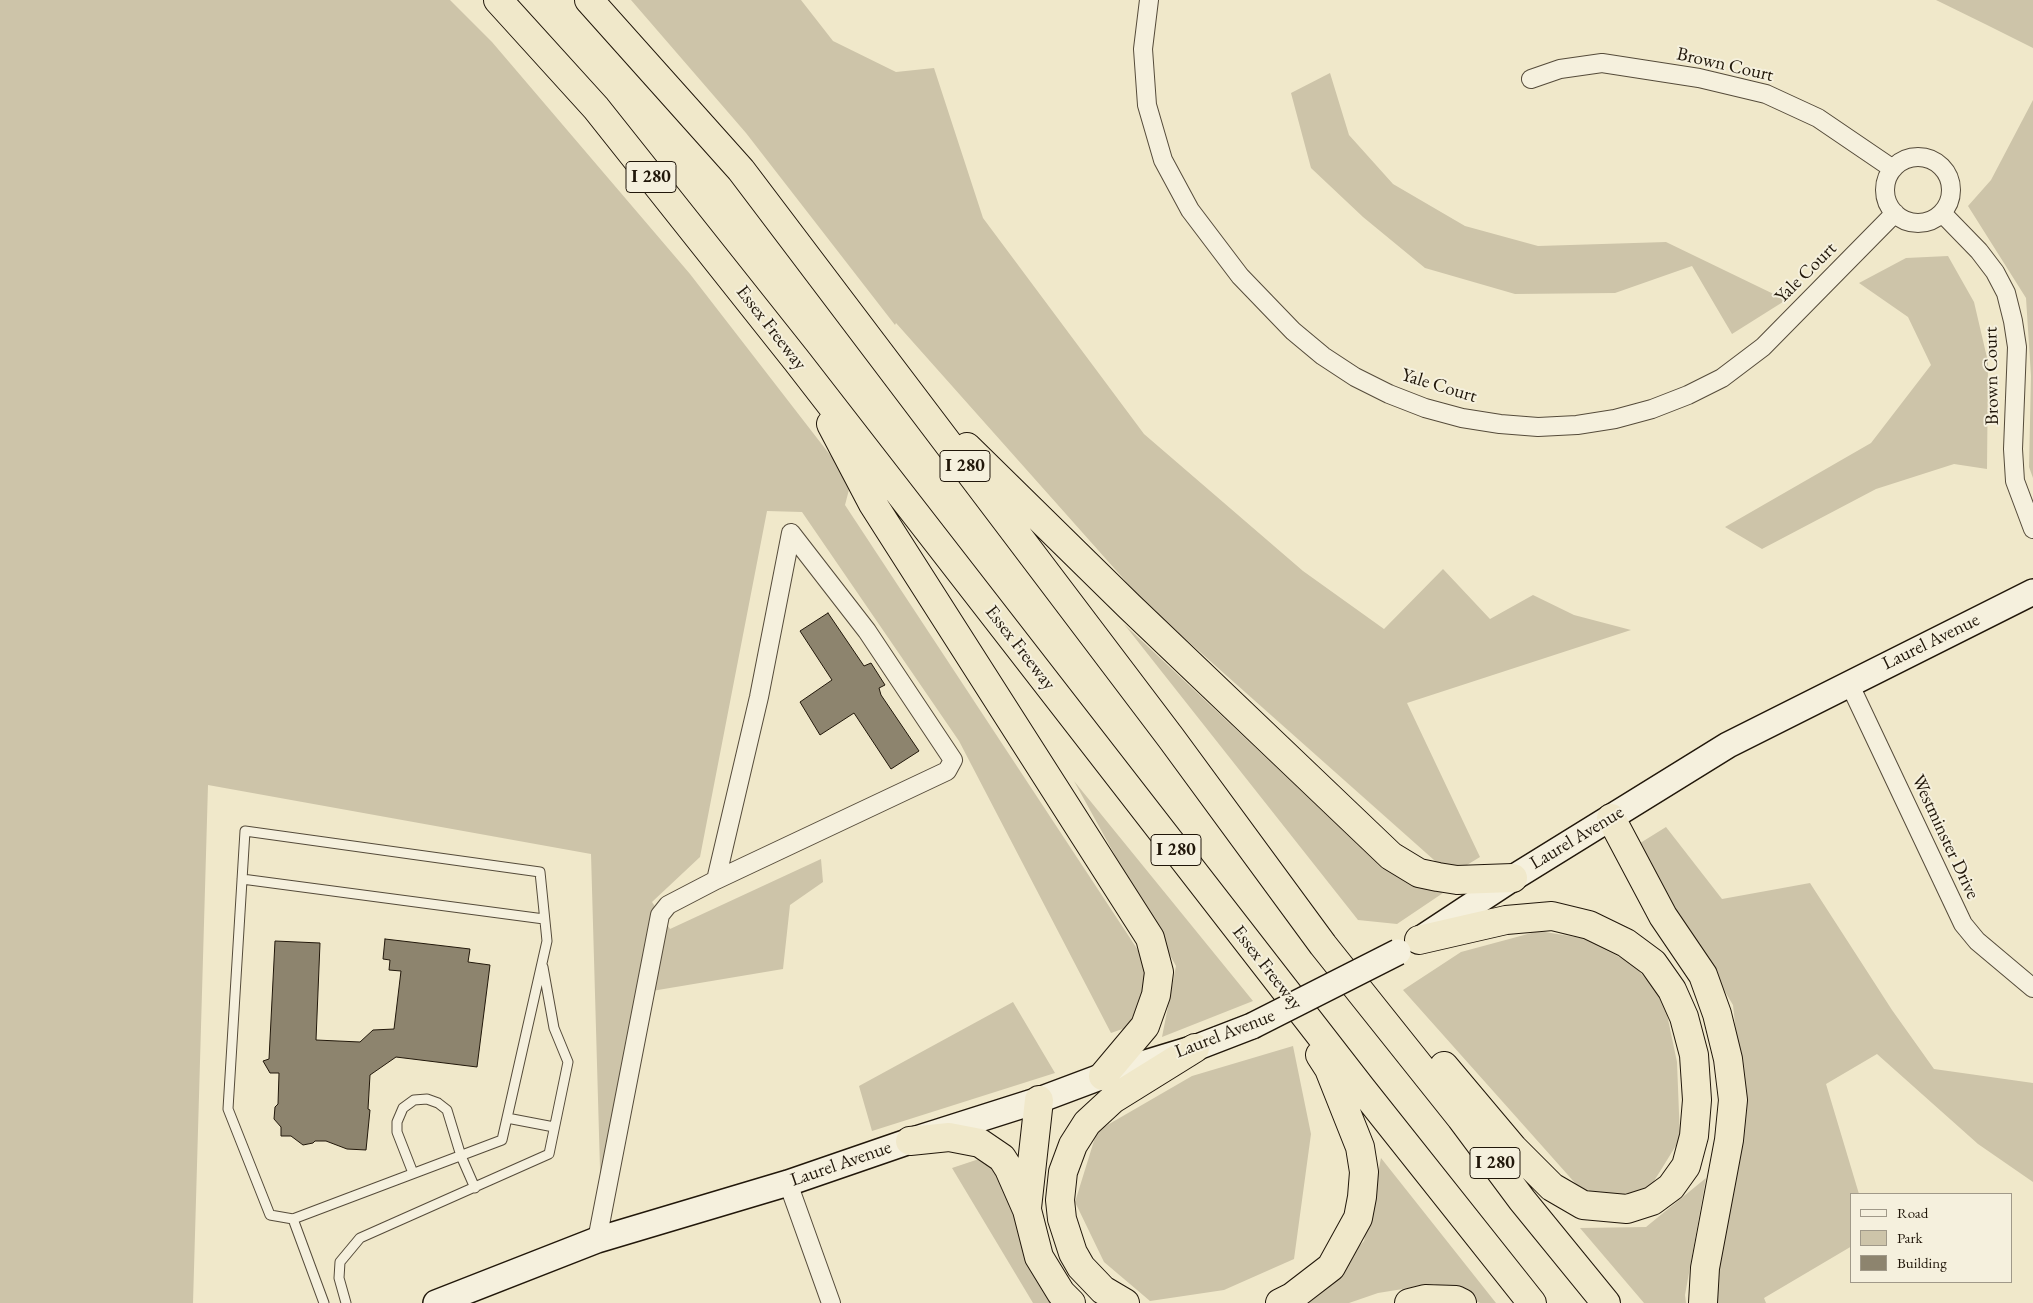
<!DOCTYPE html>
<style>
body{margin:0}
#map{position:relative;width:2033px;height:1303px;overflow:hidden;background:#f0e8ca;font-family:"EB Garamond",serif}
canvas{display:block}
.legend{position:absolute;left:1850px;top:1193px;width:162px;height:90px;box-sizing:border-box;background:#f5f0dd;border:1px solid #a09989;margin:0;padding:6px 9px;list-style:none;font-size:15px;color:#21170a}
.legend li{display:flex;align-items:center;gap:10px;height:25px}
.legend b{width:25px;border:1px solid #a09989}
</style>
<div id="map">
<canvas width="2033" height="1303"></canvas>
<ul class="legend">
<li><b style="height:6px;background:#f5f0dd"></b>Road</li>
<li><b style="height:14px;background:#cdc4a9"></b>Park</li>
<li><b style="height:14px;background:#8d846e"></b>Building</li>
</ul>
</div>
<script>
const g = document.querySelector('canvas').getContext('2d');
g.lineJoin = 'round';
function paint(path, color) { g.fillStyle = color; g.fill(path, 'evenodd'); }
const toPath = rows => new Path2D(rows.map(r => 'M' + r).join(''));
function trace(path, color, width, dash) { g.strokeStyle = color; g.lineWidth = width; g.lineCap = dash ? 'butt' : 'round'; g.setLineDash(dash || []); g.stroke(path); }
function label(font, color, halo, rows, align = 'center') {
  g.font = font + ' "EB Garamond",serif'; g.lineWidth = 4; g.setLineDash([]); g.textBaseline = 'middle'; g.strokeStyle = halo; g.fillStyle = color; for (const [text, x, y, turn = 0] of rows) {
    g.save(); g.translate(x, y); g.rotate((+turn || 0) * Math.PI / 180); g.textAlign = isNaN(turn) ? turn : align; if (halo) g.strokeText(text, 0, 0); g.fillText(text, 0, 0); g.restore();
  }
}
paint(toPath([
 [0,0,450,0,492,42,690,274,851,482,845,505,1153,973,1128,1027,1111,1033,959,741,802,512,767,511,700,857,652,902,670,929,821,859,823,882,790,905,783,969,640,993,601,1204,591,854,208,785,193,1303,0,1303],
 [631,0,801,0,833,41,896,72,934,68,983,218,1144,434,1303,571,1384,629,1443,569,1490,619,1533,595,1574,615,1631,630,1407,703,1480,857,1462,868,1443,868,1146,604,896,323,895,325,746,133],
 [1936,0,2033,0,2033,48,1987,25],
 [1330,73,1349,135,1393,184,1465,226,1538,246,1666,242,1786,300,1732,334,1692,266,1615,293,1515,294,1425,268,1363,217,1311,168,1291,93],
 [2033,100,2033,478,2029,467,2031,376,2026,298,1968,206,1991,180],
 [1948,256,1974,302,1988,362,1987,469,1954,464,1876,489,1762,549,1725,527,1871,443,1931,365,1908,317,1859,283,1906,258],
 [1124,624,1379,864,1443,893,1397,924,1358,920],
 [1074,781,1253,1001,1162,1037,1176,966],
 [1666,827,1722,899,1810,883,1892,1010,1934,1069,2033,1083,2033,1182,1978,1144,1877,1054,1826,1084,1859,1194,1852,1194,1852,1246,1764,1298,1766,1303,1713,1303,1745,1116,1733,1005,1637,845],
 [1539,931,1582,938,1633,964,1664,1000,1677,1062,1680,1139,1651,1186,1620,1199,1584,1193,1403,990,1461,952],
 [1013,1002,1055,1073,872,1131,859,1086],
 [1293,1046,1311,1134,1294,1259,1224,1290,1150,1301,1104,1262,1075,1202,1097,1131,1192,1076],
 [982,1158,995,1162,1061,1303,1033,1303,952,1168],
 [1381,1158,1496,1303,1480,1303,1434,1284,1378,1293,1349,1303,1308,1303,1364,1241],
 [1706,1178,1685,1295,1686,1303,1644,1303,1580,1228,1646,1227]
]), '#cdc4a9');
const building = toPath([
 [828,613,864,666,871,663,885,685,879,688,881,695,919,751,891,769,854,713,820,735,800,702,832,680,800,631,828,613],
 [385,939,470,949,468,962,490,965,477,1067,396,1057,370,1075,368,1109,370,1110,366,1150,347,1149,326,1141,315,1141,313,1143,303,1145,291,1136,281,1136,281,1127,274,1119,275,1107,278,1104,279,1073,270,1073,263,1061,269,1059,275,941,320,943,316,1040,360,1042,373,1030,394,1029,401,971,389,970,390,960,383,959,385,939]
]);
paint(building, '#8d846e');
trace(building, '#21170a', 1);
const lane = toPath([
 [245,831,540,872,547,941,502,1140,293,1219,270,1215,228,1109,245,831],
 [242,879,544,919],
 [507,1118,554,1127],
 [413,1173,397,1132,397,1122,403,1108,414,1100,427,1099,438,1103,447,1110,461,1156,475,1188],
 [293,1219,324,1303],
 [346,1303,339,1278,340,1262,360,1238,549,1154,568,1062,554,1028,543,967]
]);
const street = toPath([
 [1149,0,1143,49,1147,105,1163,160,1190,210,1240,276,1293,331,1323,356,1355,377,1389,394,1425,408,1462,418,1500,424,1538,427,1577,425,1615,419,1652,409,1688,395,1722,378,1763,347,1895,213],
 [1531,79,1560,69,1602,63,1699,78,1766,94,1818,118,1893,169],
 '1885 190a33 33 0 1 1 66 0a33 33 0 1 1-66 0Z',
 [1942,213,1979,251,1995,272,2006,293,2013,321,2017,347,2013,449,2015,481,2033,529],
 [791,533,867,631,953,760,947,771,716,880,759,697,791,533],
 [1849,683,1963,924,1977,941,2033,988],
 [788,1183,831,1303],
 [597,1240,660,915,668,905,716,880]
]);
const secondary = toPath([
 [1422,938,1513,878,1728,745,2033,592],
 [436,1303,597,1240,788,1183,910,1141,1039,1100,1103,1076,1195,1048,1252,1026]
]);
const highway = toPath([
 [498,0,596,108,797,361,1362,1089,1532,1303],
 [589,0,741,170,1171,738,1323,945,1461,1118,1522,1200,1606,1303],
 [831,424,873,504,1150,938,1159,972,1156,995,1145,1026,1103,1076],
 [967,447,1129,606,1391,856,1419,873,1438,877,1457,880,1513,878],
 [1611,818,1663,916,1703,975,1717,1014,1728,1059,1733,1100,1729,1140,1705,1268,1703,1303],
 [1419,940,1506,920,1552,916,1589,925,1626,943,1653,963,1672,990,1684,1017,1694,1055,1697,1100,1694,1136,1686,1166,1671,1187,1652,1201,1627,1209,1583,1205,1552,1187,1513,1148,1444,1066],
 [910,1141,949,1137,980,1143,1002,1158,1009,1169,1027,1210,1039,1257,1061,1293,1071,1303],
 [1027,1208,1039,1100],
 [1125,1303,1103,1290,1081,1267,1073,1253,1062,1219,1060,1200,1063,1172,1073,1145,1087,1123,1113,1099,1195,1048],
 [1280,1303,1292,1297,1331,1267,1358,1218,1362,1197,1364,1172,1360,1147,1329,1069,1320,1055],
 [1409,1303,1425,1299,1456,1300,1462,1303]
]);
trace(lane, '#554b3a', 11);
trace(street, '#554b3a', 20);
trace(secondary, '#21170a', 28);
trace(highway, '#21170a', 30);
trace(lane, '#f5f0dd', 9);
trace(street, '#f5f0dd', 18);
trace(secondary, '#f5f0dd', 25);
trace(highway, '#f0e8ca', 28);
const secondaryBridge = toPath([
 [1252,1026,1398,952]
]);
trace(secondaryBridge, '#21170a', 28, []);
trace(secondaryBridge, '#f5f0dd', 25);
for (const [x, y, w] of [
 [651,177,50],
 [965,466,50],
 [1176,850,50],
 [1495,1163,50]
]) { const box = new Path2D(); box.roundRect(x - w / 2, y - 15.5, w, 31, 4); g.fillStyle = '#f5f0dd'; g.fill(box); trace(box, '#21170a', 1); }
label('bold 18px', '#21170a', null, [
 ["I 280",651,177],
 ["I 280",965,466],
 ["I 280",1176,850],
 ["I 280",1495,1163]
]);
label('19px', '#21170a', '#f5f0dd', [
 ["Brown Court",1725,65,13],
 ["Yale Court",1806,273,-45],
 ["Essex Freeway",771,328,52],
 ["Brown Court",1992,376,-91],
 ["Yale Court",1439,386,17],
 ["Laurel Avenue",1931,642,-26],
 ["Essex Freeway",1020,648,52],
 ["Westminster Drive",1945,837,65],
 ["Laurel Avenue",1577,838,-31],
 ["Essex Freeway",1267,968,52],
 ["Laurel Avenue",1225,1034,-21],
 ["Laurel Avenue",841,1164,-19]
]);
</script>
